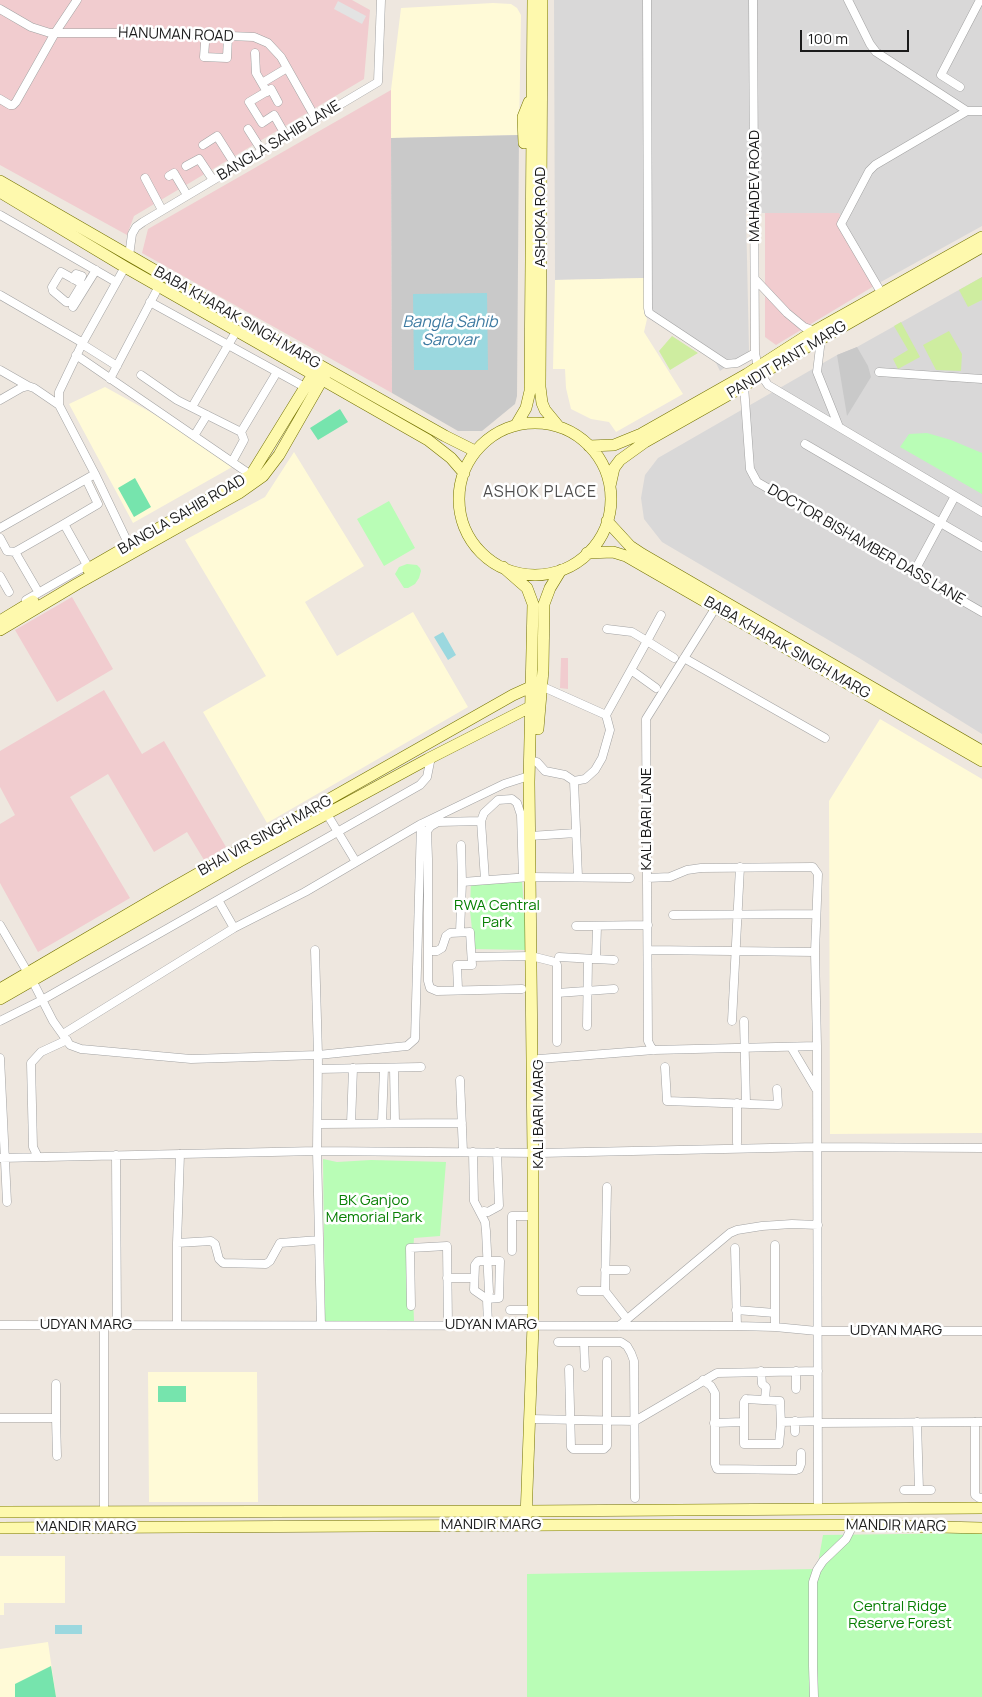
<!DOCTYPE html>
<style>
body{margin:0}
#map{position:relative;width:982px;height:1697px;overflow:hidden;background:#eee7df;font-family:Manrope,sans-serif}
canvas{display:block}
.scale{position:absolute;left:800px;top:30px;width:109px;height:22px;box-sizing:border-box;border:2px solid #1b1b1b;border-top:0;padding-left:6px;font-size:15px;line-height:18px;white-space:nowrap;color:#1b1b1b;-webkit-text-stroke:4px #fff;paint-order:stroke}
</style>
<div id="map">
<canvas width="982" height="1697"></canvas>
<div class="scale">100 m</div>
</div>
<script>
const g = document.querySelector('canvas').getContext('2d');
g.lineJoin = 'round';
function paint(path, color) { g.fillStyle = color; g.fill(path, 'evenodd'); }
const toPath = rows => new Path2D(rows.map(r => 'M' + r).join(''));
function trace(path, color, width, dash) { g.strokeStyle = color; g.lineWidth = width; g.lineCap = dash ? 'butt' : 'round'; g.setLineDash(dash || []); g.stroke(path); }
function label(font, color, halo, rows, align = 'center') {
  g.font = font + ' Manrope,sans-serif'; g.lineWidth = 5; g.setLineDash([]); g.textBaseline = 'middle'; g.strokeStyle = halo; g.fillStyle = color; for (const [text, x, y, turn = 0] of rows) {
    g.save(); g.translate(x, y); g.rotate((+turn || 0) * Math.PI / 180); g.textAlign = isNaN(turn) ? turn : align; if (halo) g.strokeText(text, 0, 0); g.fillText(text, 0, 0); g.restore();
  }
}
paint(toPath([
 [554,0,982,0,982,226,879,283,839,213,746,213,749,351,720,371,714,359,645,316,644,278,555,280],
 [982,277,982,734,859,658,662,542,644,519,641,498,645,475,658,458,837,355,857,347]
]), '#d9d8d8');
paint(toPath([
 [0,0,352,0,370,10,364,79,134,216,127,235,0,165],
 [391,90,391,138,392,393,142,253,148,229],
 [765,213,839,213,879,283,776,345,765,337],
 [72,597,113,669,57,702,15,630],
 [561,658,568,658,568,689,560,688],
 [104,690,142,754,164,741,226,847,204,860,187,832,154,852,108,774,70,797,130,898,38,952,0,883,0,824,15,815,0,787,0,751]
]), '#f1cccf');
paint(toPath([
 [493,3,511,4,517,8,521,15,519,135,391,138,391,90,401,8],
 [644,278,644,313,647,319,644,332,683,394,616,432,609,422,591,419,571,409,566,388,565,369,553,369,555,280],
 [105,387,241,462,133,523,69,404],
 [294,452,364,566,305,602,337,656,413,612,468,707,267,823,203,712,266,676,185,540,265,497],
 [880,719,982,779,982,1133,830,1134,829,801],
 [148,1372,257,1372,258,1502,149,1502],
 [0,1556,65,1556,65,1603,4,1603,4,1615,0,1615],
 [48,1642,56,1697,0,1697,0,1649]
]), '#fffad7');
paint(toPath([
 [519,135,517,396,515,404,482,431,458,431,392,393,391,138],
 [857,347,868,366,871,377,847,416,837,355]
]), '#c9c9c9');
paint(toPath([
 [982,277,982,300,968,307,959,290],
 [901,322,920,357,898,369,893,359,908,350,894,326],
 [949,331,962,354,961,371,936,370,923,345],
 [672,336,698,353,670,370,659,351]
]), '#ceeda0');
paint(toPath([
 [927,433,951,440,982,453,982,494,900,447,909,434],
 [389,501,415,548,384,566,357,519],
 [407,564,417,565,420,568,421,571,419,578,415,584,408,588,404,588,395,574,399,567],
 [471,880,522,880,527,950,474,949,470,910],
 [323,1159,337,1162,371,1160,446,1162,440,1236,414,1238,412,1268,414,1321,325,1321],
 [982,1533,982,1697,527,1697,527,1574,817,1569,823,1535]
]), '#b9fdb6');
paint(toPath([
 [340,409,348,422,318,440,310,428],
 [135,478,151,507,134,517,118,488],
 [158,1386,186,1386,186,1402,158,1402],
 [51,1666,56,1697,15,1697,15,1684]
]), '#76e4ad');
paint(toPath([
 [338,1,366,16,362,24,334,9]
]), '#e3e3e3');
paint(toPath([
 [487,293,488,370,414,370,413,294],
 [443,632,456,655,448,660,434,637],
 [55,1625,82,1625,82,1634,55,1634]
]), '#9bd8df');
const street = toPath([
 [647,0,648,308,649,313,726,364,737,363,755,353],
 [753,0,755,353,759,372,768,385,982,512],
 [848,0,870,44,876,52,967,111],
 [0,9,31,27,50,33,158,33,254,37,268,43,281,57,316,119],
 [205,43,204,57,227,58,228,36],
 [255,53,256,73,267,92],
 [262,83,287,68],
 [960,87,941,75,980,0],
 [0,99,10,105,13,105,16,102,55,33,77,0],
 [278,102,271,89,249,102,262,123,274,115,286,136],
 [248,129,262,151],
 [203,145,217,136,236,166],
 [186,166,199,159,213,180],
 [169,176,174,173,187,195],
 [145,178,162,210],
 [0,215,116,282],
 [129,256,132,234,136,227,143,222,378,82,381,0],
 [125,267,82,344,59,392,59,405,95,474,129,545],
 [73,279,76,274,82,276,79,282],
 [755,279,787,313,804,327,815,331],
 [82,284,71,302,66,302,53,291,52,287,61,272,79,282,82,284,86,286],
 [882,294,841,224,869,171,875,165,967,111,982,111],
 [0,295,83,343],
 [150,302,301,385],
 [73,307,96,270],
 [821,339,817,372,839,427],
 [82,344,117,366],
 [76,355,251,475],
 [0,370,28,386],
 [879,372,982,379],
 [141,375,177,400,241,432,277,372],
 [110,379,159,286],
 [744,386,750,469,757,482,982,612],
 [0,400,21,388,28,386,34,388,59,405],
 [192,407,237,330],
 [194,436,207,415],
 [805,444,982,547],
 [232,462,244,440,241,432],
 [64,524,98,504,86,479],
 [0,528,95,474],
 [0,538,7,551,15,552,64,524,87,565,26,600],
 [15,552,36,588],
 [914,572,955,496],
 [0,576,9,592],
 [607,629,632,632,647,641,661,615],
 [684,658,825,738],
 [631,670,656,688],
 [541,686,606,715,647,641,674,658],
 [530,760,537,762,545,771,565,775,574,781,578,877],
 [574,781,585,779,595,770,602,758,610,730,606,715],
 [327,814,356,862],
 [481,821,438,822,431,826,427,831,428,859,428,981,430,988,437,991,522,989],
 [530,836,576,833],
 [647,878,670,877,687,870,701,868,813,867,818,874,815,952,817,1046,818,1509],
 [485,880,481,821,484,813,498,800,512,799,517,803,521,815,523,877],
 [462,882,530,877,630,878],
 [218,900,234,928],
 [673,915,816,914],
 [0,925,28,973],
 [576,926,648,925],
 [460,932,462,882,461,845],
 [315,950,318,1055,317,1151,321,1325],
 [648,950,815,952],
 [428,951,437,951,442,948,446,936,450,933,470,932,472,965,457,965,458,989],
 [472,957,531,956,555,962,557,965,557,1042],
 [559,957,614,960],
 [596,959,597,926],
 [32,980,53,1021,70,1045,81,1049,191,1059,318,1055,407,1046,415,1039,421,824],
 [557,993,614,989],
 [0,1021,42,1000,420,785,427,777,431,757],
 [732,1021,740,867],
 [744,1021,746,1103],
 [587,1026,588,959],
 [63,1034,234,928,305,892,421,824,504,784,529,776],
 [791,1047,816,1089],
 [654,1050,651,1047,648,1041,646,719,716,607],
 [0,1058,7,1202],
 [539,1059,654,1050,817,1046],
 [665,1067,667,1101,778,1105,777,1089],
 [394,1068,395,1123],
 [318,1069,421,1067],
 [460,1080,463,1152],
 [737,1103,737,1143],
 [382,1123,384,1068],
 [318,1124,462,1123],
 [351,1124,353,1068],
 [473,1152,474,1201,485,1222,486,1231,489,1292],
 [116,1155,117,1325],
 [38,1157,33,1147,31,1063,41,1052,67,1040],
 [0,1158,317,1151,540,1153,817,1147,982,1148],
 [607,1187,605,1291,627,1319],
 [484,1211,488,1212,499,1206,497,1152],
 [177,1243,211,1241,215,1244,219,1259,223,1263,266,1264,270,1261,280,1243,319,1240],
 [735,1248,737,1326],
 [512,1251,512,1216,533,1216],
 [605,1270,626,1270],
 [447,1278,474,1278],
 [581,1291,605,1291],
 [487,1299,499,1298,500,1261,478,1261,475,1265,474,1290,487,1299,488,1325],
 [411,1306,410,1248,447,1246,448,1325],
 [510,1310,533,1310],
 [736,1310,775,1313],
 [0,1325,737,1326,775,1327,817,1331,982,1331],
 [104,1325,104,1512],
 [177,1325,177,1243,180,1154],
 [619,1326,730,1233,737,1230,762,1226,792,1224,818,1225],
 [775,1327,775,1245],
 [558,1342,621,1342,627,1346,631,1353,634,1361,635,1498],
 [584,1342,585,1367],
 [569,1369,571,1447,573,1449,604,1449,607,1446,607,1361],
 [761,1371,762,1384,766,1387,765,1400],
 [703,1380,711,1386,715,1393,715,1464,717,1469,796,1470,799,1469,801,1464,801,1453],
 [56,1384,56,1418],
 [796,1389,796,1371],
 [746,1399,780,1401,781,1424,779,1444,744,1444,744,1402,746,1399],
 [0,1418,56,1418,57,1456],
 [529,1419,635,1421,717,1373,818,1371],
 [781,1422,818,1421],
 [917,1422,919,1490,931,1490],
 [975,1422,975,1495,979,1498,982,1498],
 [714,1423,743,1422],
 [818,1423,982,1422],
 [795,1432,795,1421],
 [904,1490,919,1490],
 [814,1697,813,1666,813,1582,817,1570,823,1561,846,1539,853,1525]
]);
const secondary = toPath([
 [542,0,540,387,542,403,545,410,559,427],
 [524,143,523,117,529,102],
 [0,181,298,353,445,436,475,451],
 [0,192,125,267,428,440,451,458,464,473],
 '459 499a76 76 0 1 1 152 0a76 76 0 1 1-152 0Z',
 [516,425,526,408,530,391,533,0],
 [589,446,614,445,641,434,747,374,811,333,982,237],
 [610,486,614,468,620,460,645,442,744,386,779,363,982,247],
 [607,521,630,546,642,554,982,751],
 [587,553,613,552,626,556,982,761],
 [503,567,527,588,533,604,529,782,533,1153,533,1325,526,1518],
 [88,569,251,475,317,368],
 [0,621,33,601],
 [0,630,77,584,239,493,263,476,279,455,326,373],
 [538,729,543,670,544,604,550,588,561,570],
 [0,989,169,890,513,695,535,685],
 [0,999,240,861,428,759,536,704],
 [0,1512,526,1511,982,1508],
 [0,1528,560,1525,853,1525,982,1528]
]);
trace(street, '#a2a2a2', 9);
trace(secondary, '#747300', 12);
trace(street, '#fff', 8);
trace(secondary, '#fef9ad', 11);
label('15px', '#1b1b1b', '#fff', [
 ["HANUMAN ROAD",176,35,2],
 ["BANGLA SAHIB LANE",279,141,-31],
 ["MAHADEV ROAD",755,186,-90],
 ["ASHOKA ROAD",541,217,-90],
 ["BABA KHARAK SINGH MARG",237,318,30],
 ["PANDIT PANT MARG",787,360,-31],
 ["BANGLA SAHIB ROAD",182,515,-30],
 ["DOCTOR BISHAMBER DASS LANE",866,545,30],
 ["BABA KHARAK SINGH MARG",787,648,30],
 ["KALI BARI LANE",647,819,-90],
 ["BHAI VIR SINGH MARG",265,836,-29],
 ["KALI BARI MARG",539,1114,-90],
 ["UDYAN MARG",86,1325],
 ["UDYAN MARG",491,1325],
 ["UDYAN MARG",896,1331],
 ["MANDIR MARG",491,1525],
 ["MANDIR MARG",896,1526,1],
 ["MANDIR MARG",86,1527]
]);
label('15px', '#077f03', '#fff', [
 ["RWA Central",497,906],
 ["Park",497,923],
 ["BK Ganjoo",374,1201],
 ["Memorial Park",374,1218],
 ["Central Ridge",900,1607],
 ["Reserve Forest",900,1624]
]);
label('italic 16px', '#3c79a0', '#fff', [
 ["Bangla Sahib",450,323],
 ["Sarovar",450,341]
]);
g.letterSpacing = '1px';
label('16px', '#4e4e4e', '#fff', [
 ["ASHOK PLACE",540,493]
]);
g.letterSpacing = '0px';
</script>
